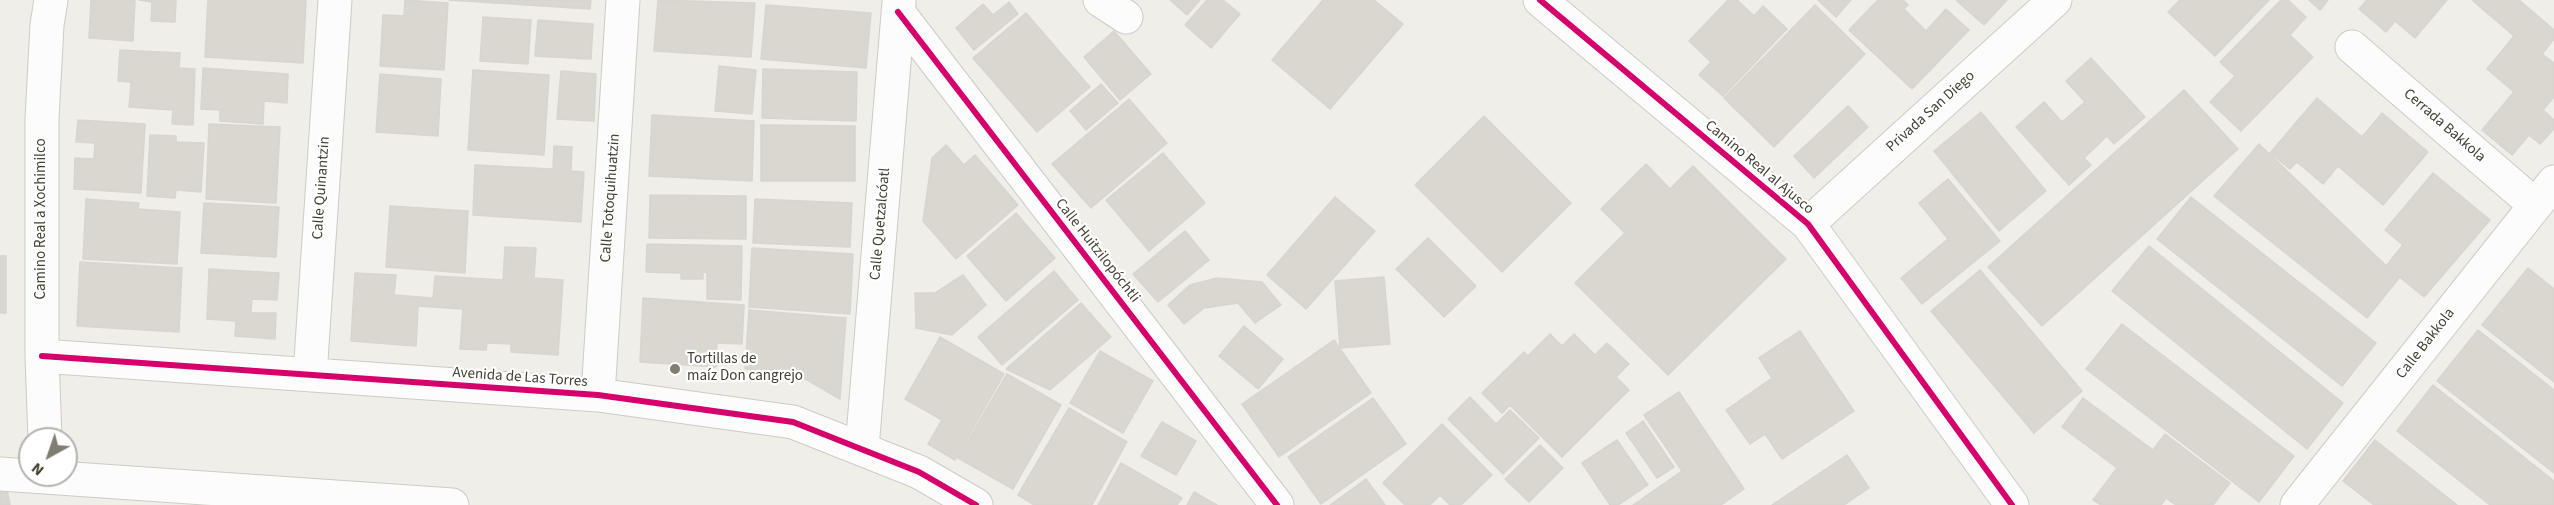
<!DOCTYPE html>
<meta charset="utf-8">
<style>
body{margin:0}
#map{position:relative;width:2554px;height:505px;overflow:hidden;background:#f0eee8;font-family:"Source Sans 3",sans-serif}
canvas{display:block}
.north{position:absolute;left:18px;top:427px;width:60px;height:60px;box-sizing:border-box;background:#fff;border:2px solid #b5b3ae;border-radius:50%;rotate:220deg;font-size:16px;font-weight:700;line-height:24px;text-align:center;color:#454034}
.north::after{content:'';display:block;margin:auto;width:21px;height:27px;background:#817d73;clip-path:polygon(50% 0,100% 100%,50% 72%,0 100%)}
</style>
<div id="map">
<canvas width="2554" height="505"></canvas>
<div class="north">N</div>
</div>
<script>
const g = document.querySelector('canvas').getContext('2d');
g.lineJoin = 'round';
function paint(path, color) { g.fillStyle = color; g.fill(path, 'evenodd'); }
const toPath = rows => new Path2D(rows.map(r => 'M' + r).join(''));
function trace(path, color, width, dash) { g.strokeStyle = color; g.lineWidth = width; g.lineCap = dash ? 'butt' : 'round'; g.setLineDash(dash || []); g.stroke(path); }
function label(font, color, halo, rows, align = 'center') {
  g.font = font + ' "Source Sans 3",sans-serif'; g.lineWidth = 4.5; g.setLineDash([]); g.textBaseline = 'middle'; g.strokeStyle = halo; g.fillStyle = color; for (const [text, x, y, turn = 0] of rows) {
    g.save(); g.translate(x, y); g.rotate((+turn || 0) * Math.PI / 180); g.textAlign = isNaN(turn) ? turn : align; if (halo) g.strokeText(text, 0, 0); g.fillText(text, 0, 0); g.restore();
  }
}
const building = toPath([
 [91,0,135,0,133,41,89,38,91,0],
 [139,0,176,0,175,22,151,21,152,2,139,0],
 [208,0,306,0,303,63,205,57,208,0],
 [405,0,448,3,444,70,380,66,383,15,404,16,405,0],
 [449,0,591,0,590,9,449,0],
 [658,0,755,3,751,57,654,51,658,0],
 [1170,0,1200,0,1187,15,1170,0],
 [1207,0,1223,0,1240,14,1211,48,1185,25,1207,0],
 [1323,0,1374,0,1403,24,1330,109,1272,60,1323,0],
 [1728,0,1737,0,1754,16,1763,6,1787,29,1723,96,1699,75,1711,62,1689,41,1728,0],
 [1818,0,1851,0,1836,17,1818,0],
 [1878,0,1903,0,1908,5,1904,9,1926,31,1946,9,1969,30,1912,89,1849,30,1878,0],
 [1956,0,2007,0,1984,25,1956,0],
 [2180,0,2269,0,2215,56,2168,12,2180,0],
 [2281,0,2288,0,2306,17,2290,35,2313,57,2241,131,2210,102,2235,76,2220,62,2281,0],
 [2309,0,2328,0,2320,10,2309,0],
 [2367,0,2447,0,2415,38,2395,21,2386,32,2359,9,2367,0],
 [2472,0,2519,0,2554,30,2554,39,2542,54,2554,63,2554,97,2543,110,2554,120,2554,129,2540,144,2529,135,2512,155,2482,130,2514,92,2487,69,2514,36,2472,0],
 [1009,2,1018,14,974,50,956,28,983,4,993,15,1009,2],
 [766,5,871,13,866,68,761,59,766,5],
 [1815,5,1865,54,1774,147,1724,98,1815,5],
 [1026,13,1090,87,1037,132,973,58,1026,13],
 [483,17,531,20,528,64,480,61,483,17],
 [538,20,593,24,591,59,535,56,538,20],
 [1114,31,1151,74,1120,100,1084,57,1114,31],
 [120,50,180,53,179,68,195,69,193,125,172,124,173,110,129,107,131,82,118,81,120,50],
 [2091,58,2145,117,2114,144,2107,136,2084,158,2091,165,2069,185,2016,127,2044,102,2062,122,2085,102,2066,81,2091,58],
 [719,66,756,70,752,114,715,111,719,66],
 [203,68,288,74,287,103,264,101,263,124,220,121,220,110,201,109,203,68],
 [763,69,857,72,856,121,762,118,763,69],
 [473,70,549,75,544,155,468,150,473,70],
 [561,71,596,74,594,121,557,119,561,71],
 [380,74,441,79,438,136,376,132,380,74],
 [1101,84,1118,103,1086,130,1070,111,1101,84],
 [2184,90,2238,149,2042,326,1988,267,2184,90],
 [2317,98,2362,137,2382,113,2428,152,2383,205,2338,166,2323,184,2297,162,2290,169,2270,153,2317,98],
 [1129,99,1167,143,1091,208,1052,164,1129,99],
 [1848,106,1868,127,1814,178,1794,156,1848,106],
 [1981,112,2046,191,1999,231,1934,151,1981,112],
 [652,115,754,121,752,181,649,176,652,115],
 [1484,116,1571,203,1502,272,1415,185,1484,116],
 [78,120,145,124,141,193,74,189,75,158,94,159,95,143,76,142,78,120],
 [209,124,280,127,276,203,206,199,209,124],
 [761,125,855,126,855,181,761,181,761,125],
 [150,135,176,136,176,142,204,143,201,192,176,190,175,198,147,196,150,135],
 [2259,144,2399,278,2367,318,2214,196,2259,144],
 [946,145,964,165,975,155,1018,205,956,259,923,221,932,158,946,145],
 [554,146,572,147,571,171,584,172,581,222,473,215,475,165,553,169,554,146],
 [1163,153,1205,203,1149,251,1106,200,1163,153],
 [1646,164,1670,189,1693,166,1786,259,1668,375,1575,283,1625,233,1601,209,1646,164],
 [2433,173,2490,220,2424,297,2386,266,2403,245,2385,230,2433,173],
 [1948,179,2000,241,1922,304,1901,278,1948,239,1919,203,1948,179],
 [650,195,746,196,746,239,649,238,650,195],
 [1335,197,1375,231,1306,309,1267,275,1335,197],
 [2191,197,2376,343,2342,386,2157,239,2191,197],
 [86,199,139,203,138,209,180,212,177,264,83,259,86,199],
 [755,199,852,203,850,247,753,243,755,199],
 [204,203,279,207,276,257,201,253,204,203],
 [390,206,468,211,465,273,386,267,390,206],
 [1016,213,1055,258,1006,301,967,256,1016,213],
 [1185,231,1209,260,1158,302,1133,274,1185,231],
 [1428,238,1476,286,1444,317,1396,269,1428,238],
 [647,244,742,246,741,300,707,299,707,273,703,272,703,279,681,279,681,273,646,272,647,244],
 [2149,246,2343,403,2307,449,2112,291,2149,246],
 [505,247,536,248,534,278,563,280,558,355,511,352,511,344,487,343,486,350,460,349,463,309,418,306,416,346,351,341,355,273,396,275,394,295,433,298,435,276,503,280,505,247],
 [752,248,853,254,850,314,749,307,752,248],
 [0,256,6,256,6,313,0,313,0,256],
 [80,262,182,268,179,332,77,326,80,262],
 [2528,268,2554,289,2554,382,2482,325,2528,268],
 [209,269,279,273,277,300,252,299,251,313,276,313,275,339,235,336,236,321,207,319,209,269],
 [1980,270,2082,391,2034,433,1931,311,1980,270],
 [1054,271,1078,300,1002,365,978,337,1054,271],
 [963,275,986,305,952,335,916,328,915,293,935,293,963,275],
 [1384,277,1390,344,1340,348,1335,281,1384,277],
 [1217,278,1262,282,1281,305,1255,323,1238,303,1204,308,1184,324,1168,305,1190,285,1217,278],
 [643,298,744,305,742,344,717,343,716,367,640,362,643,298],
 [1081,303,1111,337,1050,390,1006,369,1081,303],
 [749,310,846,318,840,399,795,373,745,369,749,310],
 [2122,324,2294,456,2259,502,2086,369,2122,324],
 [1244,326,1283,359,1258,389,1219,356,1244,326],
 [2478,330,2554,390,2554,473,2437,381,2478,330],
 [1800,331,1854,411,1782,459,1765,434,1750,444,1726,410,1772,378,1759,358,1800,331],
 [1550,334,1562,346,1574,334,1595,355,1607,343,1629,364,1616,377,1629,390,1562,457,1510,405,1502,413,1482,393,1524,352,1528,356,1550,334],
 [940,337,1004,374,955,460,928,444,942,420,905,399,940,337],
 [1334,340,1371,393,1279,457,1242,404,1334,340],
 [1100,351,1153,381,1123,433,1070,403,1100,351],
 [1007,374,1061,405,1013,489,958,458,1007,374],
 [2433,385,2554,481,2554,505,2490,505,2397,431,2433,385],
 [1679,392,1744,489,1721,505,1633,505,1682,471,1644,415,1679,392],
 [1470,397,1496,424,1510,410,1539,438,1503,474,1448,419,1470,397],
 [1373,398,1406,444,1321,504,1288,457,1373,398],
 [2083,398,2153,450,2165,434,2230,483,2213,505,2176,505,2166,498,2161,505,2101,505,2093,500,2117,468,2062,427,2083,398],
 [1069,408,1127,442,1092,505,1034,505,1018,495,1069,408],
 [1643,421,1674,467,1657,478,1626,433,1643,421],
 [1162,422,1196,441,1176,475,1141,456,1162,422],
 [1442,424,1492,475,1461,505,1450,505,1440,495,1430,505,1405,505,1383,483,1442,424],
 [1617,440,1648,485,1618,505,1610,505,1582,463,1617,440],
 [2375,440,2457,505,2374,505,2343,481,2375,440],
 [1540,445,1563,468,1529,502,1505,479,1540,445],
 [1847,455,1869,488,1844,505,1772,505,1847,455],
 [1121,463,1182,498,1177,505,1098,505,1121,463],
 [5,479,10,505,0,505,0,480,5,479],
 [1366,479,1385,505,1330,505,1366,479],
 [1194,492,1217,505,1187,505,1194,492]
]);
paint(building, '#d9d7d0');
trace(building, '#d8d5ce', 1.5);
const minor = toPath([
 [1100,0,1126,17],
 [1540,0,1808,224,2012,505],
 [898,12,1277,505],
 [2352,47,2535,205],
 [1808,224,2055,0],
 [42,356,598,395,793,422,919,472,976,505],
 [310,375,335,0],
 [598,395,623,0],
 [45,439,42,356,42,119,47,25,51,0],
 [862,448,899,2],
 [0,474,452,505],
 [2297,505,2554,182]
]);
trace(minor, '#cecbc5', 35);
trace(minor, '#fdfcfc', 33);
trace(toPath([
 [1540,0,1808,224,2012,505],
 [898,12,1277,505],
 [42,356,598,395,793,422,919,472,976,505]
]), '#d6006c', 6);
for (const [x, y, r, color] of [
 [675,369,6,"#817d73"]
]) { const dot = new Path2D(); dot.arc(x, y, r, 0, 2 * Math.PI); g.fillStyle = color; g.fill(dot); trace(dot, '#fff', 2); }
label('15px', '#454034', '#fff', [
 ["Privada San Diego",1931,112,-42],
 ["Cerrada Bakkola",2444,126,41],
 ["Camino Real al Ajusco",1759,168,40],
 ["Calle Quinantzin",322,188,-86],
 ["Calle Totoquihuatzin",611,198,-86],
 ["Camino Real a Xochimilco",42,219,-90],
 ["Calle Quetzalcóatl",881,224,-85],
 ["Calle Huitzilopóchtli",1097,251,52],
 ["Calle Bakkola",2426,344,-52],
 ["Avenida de Las Torres",520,378,4]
]);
label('15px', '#454034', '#fff', [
 ["Tortillas de",687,360],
 ["maíz Don cangrejo",687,377]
], 'left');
</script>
